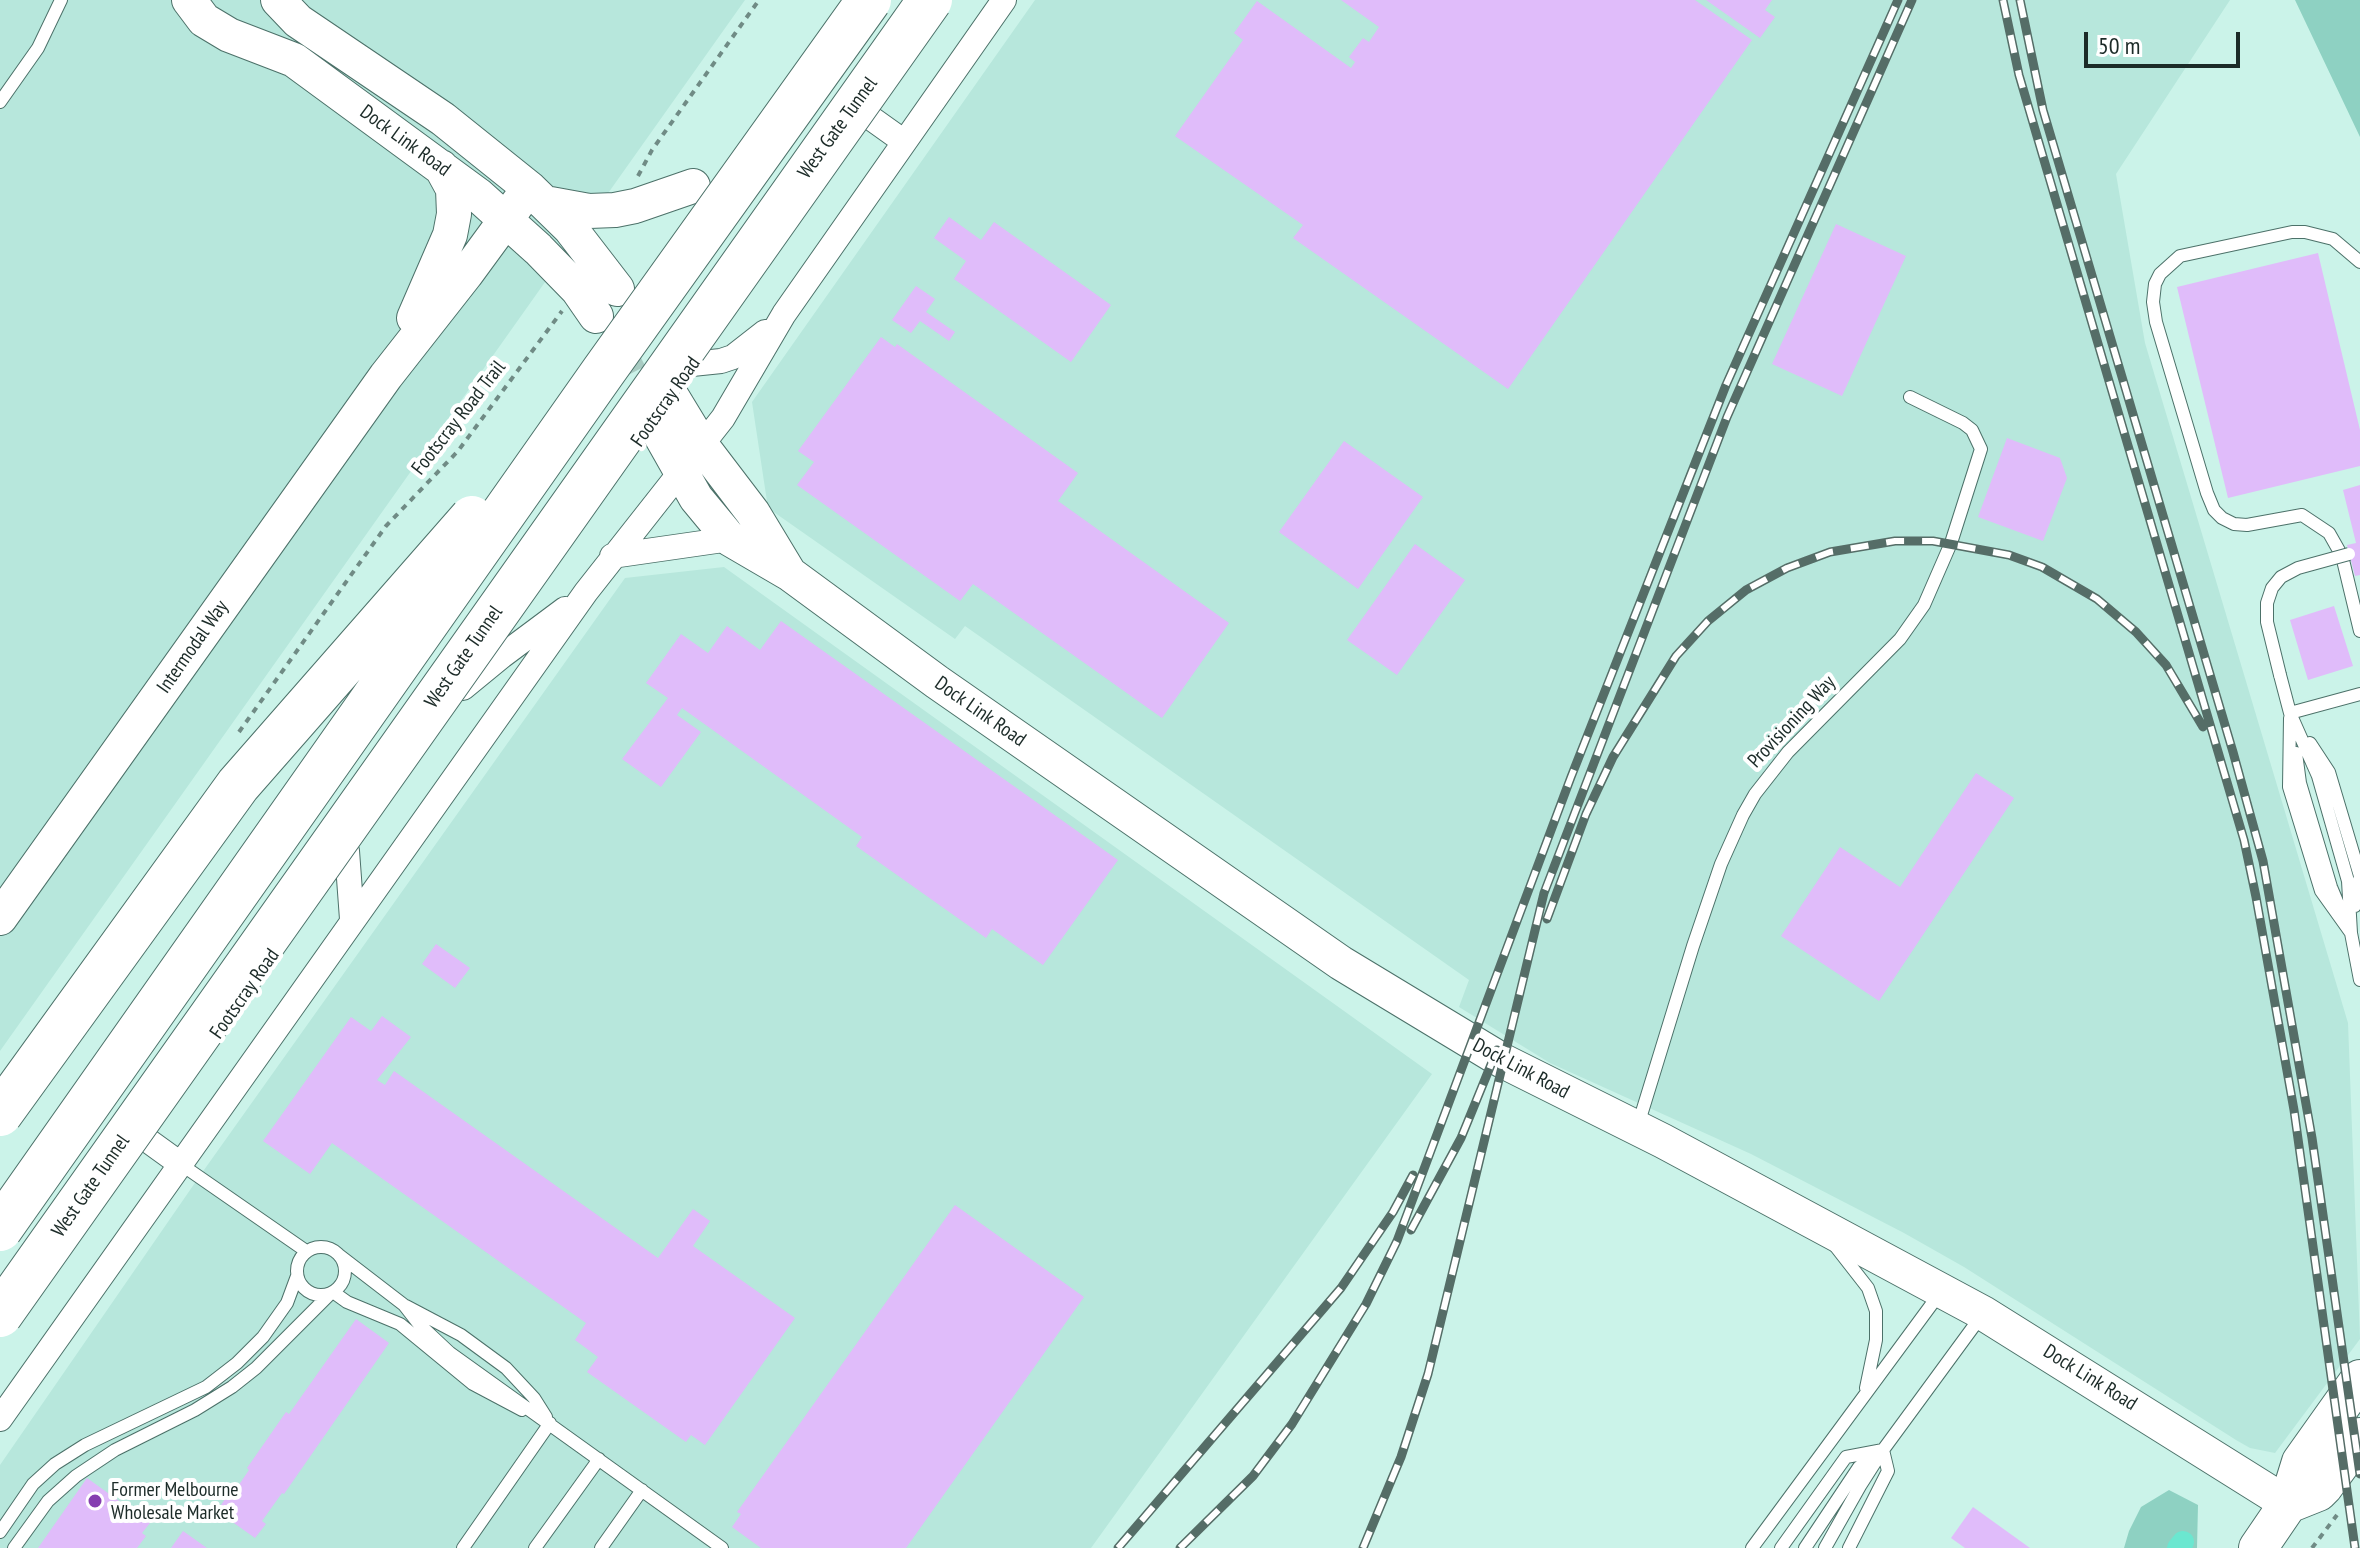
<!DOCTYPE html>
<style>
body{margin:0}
#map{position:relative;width:2360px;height:1548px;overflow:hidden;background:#cbf3e9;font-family:"PT Sans Narrow",sans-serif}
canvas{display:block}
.scale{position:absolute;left:2084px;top:32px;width:156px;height:36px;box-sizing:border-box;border:4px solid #1c2b28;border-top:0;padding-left:10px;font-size:24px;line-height:28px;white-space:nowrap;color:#1c2b28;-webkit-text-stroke:6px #fff;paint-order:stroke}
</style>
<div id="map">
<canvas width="2360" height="1548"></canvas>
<div class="scale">50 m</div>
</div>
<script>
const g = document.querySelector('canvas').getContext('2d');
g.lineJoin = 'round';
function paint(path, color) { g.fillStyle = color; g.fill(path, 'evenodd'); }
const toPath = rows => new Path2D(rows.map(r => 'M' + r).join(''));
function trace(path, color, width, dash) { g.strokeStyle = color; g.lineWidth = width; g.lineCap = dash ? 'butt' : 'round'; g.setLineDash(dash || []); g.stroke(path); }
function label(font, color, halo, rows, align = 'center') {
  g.font = font + ' "PT Sans Narrow",sans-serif'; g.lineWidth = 8; g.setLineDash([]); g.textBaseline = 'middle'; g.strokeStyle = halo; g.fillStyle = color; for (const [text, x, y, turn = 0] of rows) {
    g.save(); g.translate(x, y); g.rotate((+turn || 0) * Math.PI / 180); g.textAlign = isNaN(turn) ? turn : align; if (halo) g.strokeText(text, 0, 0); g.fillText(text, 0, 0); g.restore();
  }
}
paint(toPath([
 [0,0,745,0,0,1051],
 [1035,0,2230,0,2116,174,2145,343,2348,1023,2360,1339,2275,1453,2250,1448,2236,1440,1964,1267,1904,1233,1751,1154,1550,1063,1459,1007,1469,980,965,626,955,639,768,508,752,402],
 [724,567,1432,1074,1091,1548,0,1548,0,1465,199,1177,625,578]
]), '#b7e7dc');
paint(toPath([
 [2295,0,2360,0,2360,137],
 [2169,1490,2198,1505,2197,1548,2124,1548,2129,1531,2141,1507]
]), '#8ed1c2');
trace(toPath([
 [2178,1548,2183,1542]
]), '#6be7d0', 22);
paint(toPath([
 [1341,0,1695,0,1752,40,1508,389,1293,238,1303,225,1175,136,1243,40,1234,33,1257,1,1351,68,1355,62,1349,57,1363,38,1369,42,1379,27],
 [1706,0,1772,0,1765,10,1775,17,1760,38],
 [949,217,981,240,994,222,1111,305,1071,362,954,279,966,261,934,238],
 [1836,224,1906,256,1842,396,1772,364],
 [2318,253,2360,430,2360,466,2228,498,2177,287],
 [916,286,935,299,926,312,955,332,949,341,920,321,911,333,892,320],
 [881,337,895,347,897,344,1078,473,1058,501,1229,623,1162,718,973,584,960,601,797,485,814,462,798,451],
 [2007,438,2060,458,2067,478,2043,541,1978,517],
 [1344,441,1423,497,1358,589,1279,532],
 [2360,485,2360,575,2355,576,2347,545,2356,543,2343,490],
 [1415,544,1465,580,1397,675,1347,640],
 [2334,606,2353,666,2308,680,2290,620],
 [781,621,1118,860,1043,965,992,929,986,938,856,846,862,837,682,708,677,715,701,732,661,787,622,759,668,698,646,683,681,634,708,653,727,626,760,650],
 [1976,773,2014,798,1879,1001,1781,936,1840,847,1900,887],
 [436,944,470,968,455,988,422,964],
 [382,1016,411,1037,377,1080,385,1085,394,1071,658,1258,693,1209,710,1221,693,1246,795,1318,705,1445,691,1435,686,1442,587,1372,598,1357,575,1340,586,1323,332,1143,310,1174,263,1141,351,1017,371,1031],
 [955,1205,1084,1297,906,1548,761,1548,732,1527,741,1514,737,1512],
 [356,1319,389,1343,284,1494,282,1493,262,1521,266,1524,255,1538,217,1511,227,1496,230,1498,249,1470,247,1468,286,1412,289,1414],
 [87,1478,150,1523,142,1533,146,1536,137,1548,38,1548],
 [1973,1507,2030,1548,1965,1548,1951,1538],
 [183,1531,207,1548,171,1548]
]), '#e0bcfa');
trace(toPath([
 [611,341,652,421]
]), '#a8cbc2', 38, [38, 19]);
const lane = toPath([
 [0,102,38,48,61,0],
 [2360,262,2333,239,2305,232,2292,232,2180,256,2160,274,2155,284,2153,302,2156,322,2207,493,2214,510,2222,518,2234,524,2247,525,2302,515,2329,533,2342,556,2360,631],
 [2280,675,2290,713,2318,776,2348,881,2351,933,2360,980],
 [2290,713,2360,694],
 [2290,718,2289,787,2321,891,2351,933],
 [2310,743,2329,772,2360,876,2355,906],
 [2296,753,2300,783,2331,887,2341,911],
 [1638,1125,1693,946,1721,864,1743,815,1755,794,1788,752,1900,639,1924,605,1951,543,1981,449,1972,430,1963,423,1910,397],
 [179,1163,306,1251],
 '297 1271a24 24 0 1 1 48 0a24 24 0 1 1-48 0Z',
 [1836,1247,1868,1288,1876,1311,1876,1340,1866,1388],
 [339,1255,404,1305,418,1323,450,1353,722,1548],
 [333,1292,347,1302,400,1324,473,1384,522,1410],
 [406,1306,461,1335,506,1368,534,1398,546,1417],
 [0,1532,33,1484,55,1464,85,1445,206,1387,237,1363,263,1337,287,1303,297,1276],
 [14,1548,48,1501,76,1476,115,1450,195,1410,232,1387,256,1368,331,1293],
 [463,1548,550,1423],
 [535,1548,599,1459],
 [601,1548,642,1490],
 [1752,1548,1940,1293],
 [1781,1548,1846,1457,1883,1450],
 [1805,1548,1859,1467,1877,1454],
 [1825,1548,1860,1486,1883,1450,1982,1315],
 [1849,1548,1888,1471,1883,1450]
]);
const street = toPath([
 [868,116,903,141],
 [692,364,721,361,733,357,765,332],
 [612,556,730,539],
 [463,688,502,656,565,609],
 [347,851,352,919],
 [143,1137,179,1163],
 [0,1419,586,592,723,418,784,314,1004,0]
]);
const secondary = toPath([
 [189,0,204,20,229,35,294,60,478,195,538,249,578,290,596,316],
 [278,0,298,21,443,119,529,188,570,228,617,289],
 [545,203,589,211,615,210,635,206,693,186],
 [414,318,450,235,454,214,453,189,441,167],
 [671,395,702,446,753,513,788,571],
 [653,422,696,498,730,539,790,574,937,682,1341,963,1503,1061,1663,1141,1983,1313,2288,1504],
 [0,918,386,376,466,274,529,188]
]);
const primary = toPath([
 [2288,1504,2318,1492,2324,1486,2360,1437],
 [2258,1548,2288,1504,2301,1462,2360,1379]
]);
trace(lane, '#4c7169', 14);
trace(street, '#4c7169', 26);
trace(secondary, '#4c7169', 36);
trace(primary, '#4c7169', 40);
trace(toPath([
 [638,176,652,150,759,0],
 [239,732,386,526,458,451,562,311],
 [2312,1548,2337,1515]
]), '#708b85', 4, [6, 6]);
trace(lane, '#fff', 12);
trace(street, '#fff', 24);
trace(secondary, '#fff', 34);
trace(primary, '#fff', 38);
const rail = toPath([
 [2003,0,2019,75,2244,840,2256,897,2294,1110,2355,1548],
 [2020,0,2043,110,2233,752,2263,861,2312,1138,2360,1474],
 [1547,919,1586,814,1613,757,1676,656,1708,621,1746,590,1787,568,1830,552,1895,541,1933,541,2009,555,2042,567,2097,599,2136,632,2166,665,2203,727],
 [1411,1230,1461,1138,1497,1050],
 [1118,1548,1341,1288,1393,1212,1413,1175],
 [1180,1548,1253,1476,1292,1424,1366,1304,1397,1241,1571,777,1726,385,1898,0],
 [1363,1548,1401,1457,1428,1374,1544,893,1727,417,1912,0]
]);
trace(rail, '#556d67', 9);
trace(rail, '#fff', 6, [18]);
const laneBridge = toPath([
 [2280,675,2267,622,2267,603,2272,588,2281,577,2298,568,2349,554]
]);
const highwayBridge = toPath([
 [0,1114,238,785,472,518],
 [0,1229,603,372,869,0],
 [0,1315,930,0]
]);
trace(laneBridge, '#4c7169', 14, []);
trace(highwayBridge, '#4c7169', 46, []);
trace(laneBridge, '#fff', 12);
trace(highwayBridge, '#fff', 44);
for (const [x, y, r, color] of [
 [95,1501,8,"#853eb0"]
]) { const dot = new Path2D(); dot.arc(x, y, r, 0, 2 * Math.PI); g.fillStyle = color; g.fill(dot); trace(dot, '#fff', 3); }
label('20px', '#1c2b28', '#fff', [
 ["West Gate Tunnel",838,128,-54],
 ["Dock Link Road",405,141,36],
 ["Footscray Road",666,402,-55],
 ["Footscray Road Trail",459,418,-52],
 ["Intermodal Way",193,647,-55],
 ["West Gate Tunnel",464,657,-55],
 ["Dock Link Road",980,712,35],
 ["Provisioning Way",1792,722,-47],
 ["Footscray Road",245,994,-55],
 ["Dock Link Road",1521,1069,28],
 ["West Gate Tunnel",91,1186,-55],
 ["Dock Link Road",2090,1378,32]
]);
label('20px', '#1c2b28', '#fff', [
 ["Former Melbourne",111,1490],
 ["Wholesale Market",111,1513]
], 'left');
</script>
